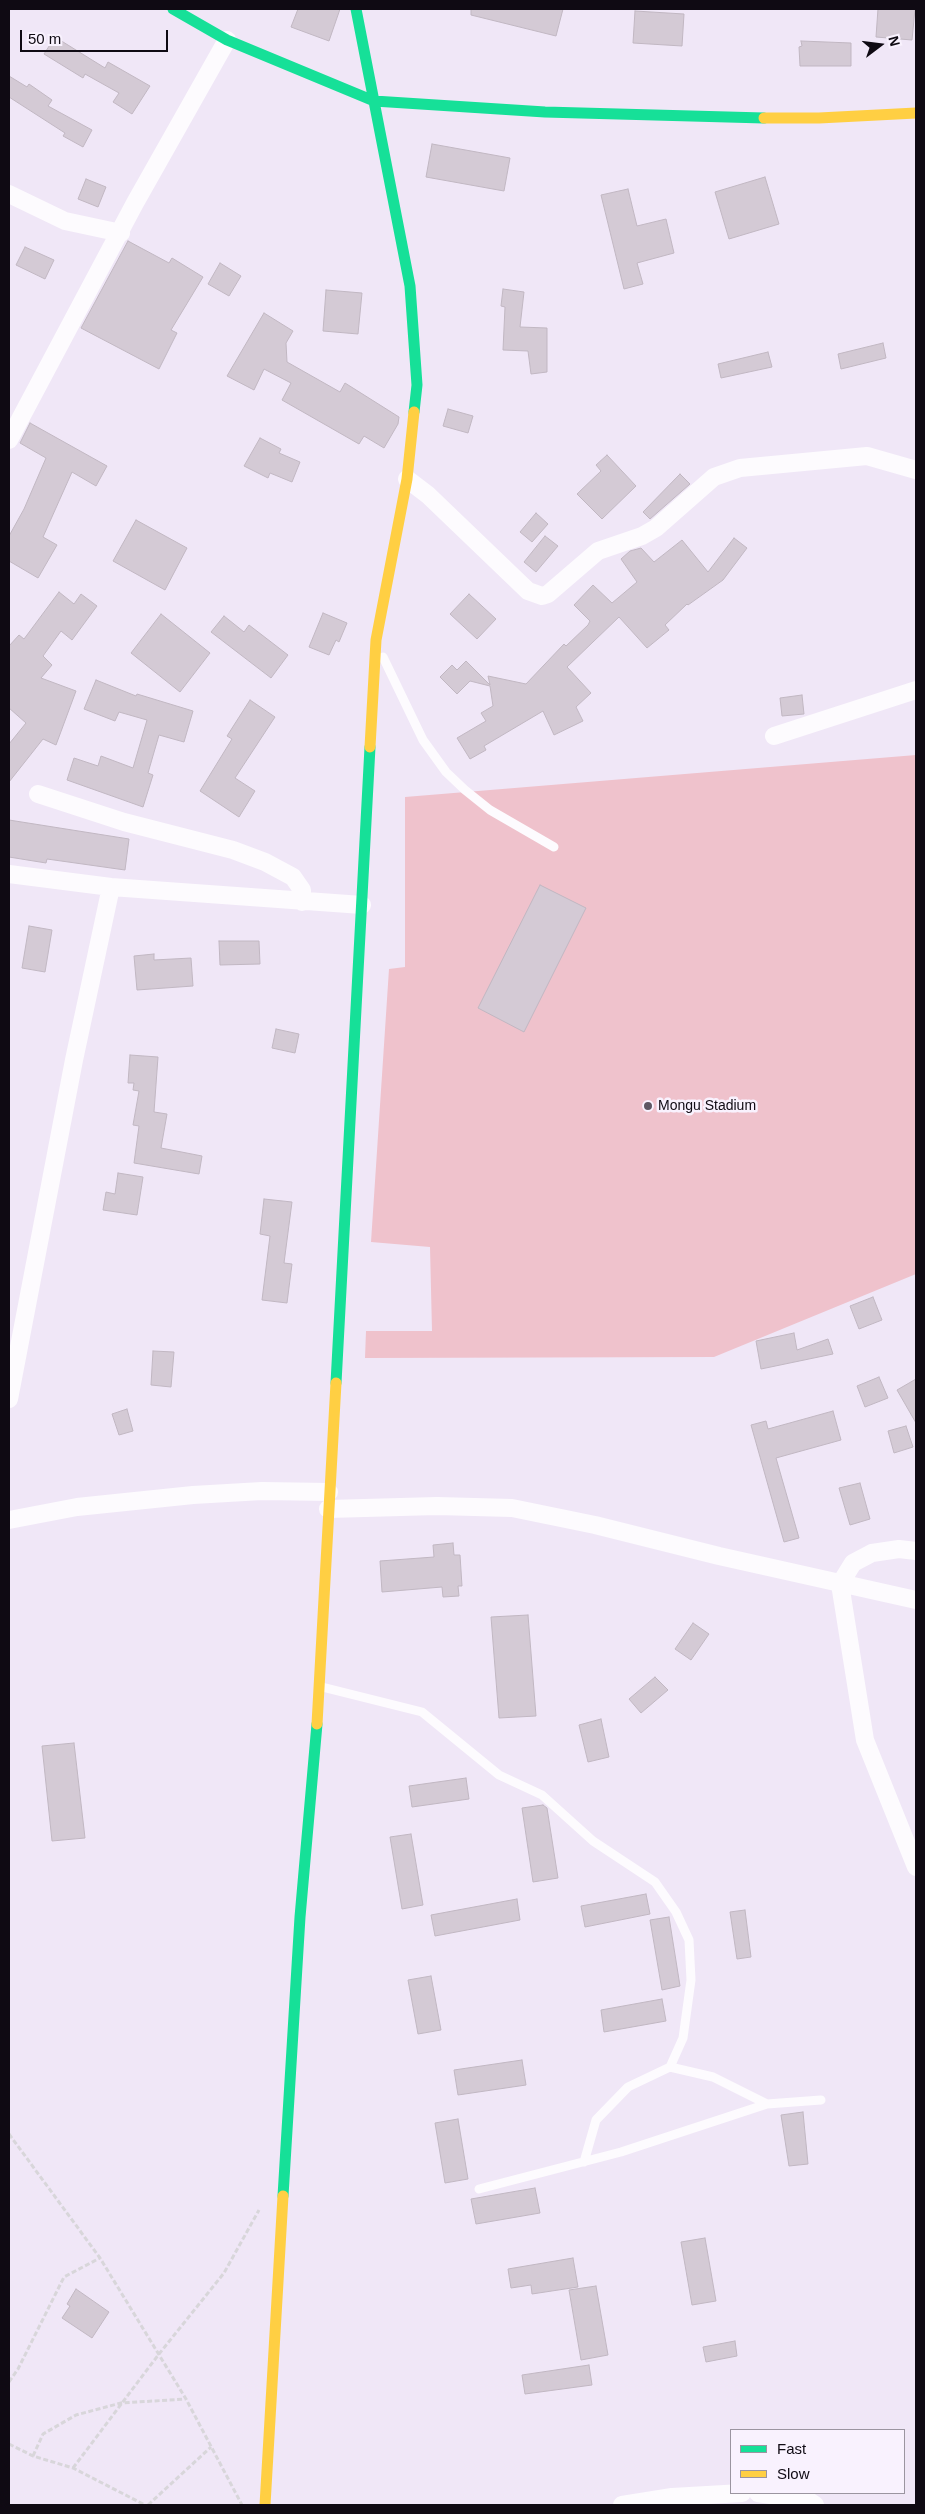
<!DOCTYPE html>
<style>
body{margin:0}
#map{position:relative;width:925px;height:2514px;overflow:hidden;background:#f0e7f7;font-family:Helvetica,sans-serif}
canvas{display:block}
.frame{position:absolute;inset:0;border:10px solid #0f0a13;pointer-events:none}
.legend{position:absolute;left:730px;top:2429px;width:175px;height:65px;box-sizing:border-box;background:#f9f2fe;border:1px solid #9b95a0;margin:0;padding:6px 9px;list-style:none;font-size:15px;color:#0f0a13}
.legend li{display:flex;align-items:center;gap:10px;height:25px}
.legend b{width:25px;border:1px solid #9b95a0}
.north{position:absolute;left:855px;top:20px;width:50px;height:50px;-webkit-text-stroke:4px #f9f2fe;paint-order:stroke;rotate:75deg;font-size:14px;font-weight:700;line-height:20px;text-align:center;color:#0f0a13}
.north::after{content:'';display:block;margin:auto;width:18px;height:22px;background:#0f0a13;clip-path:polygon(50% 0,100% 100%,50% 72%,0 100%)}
.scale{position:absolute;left:20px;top:30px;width:148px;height:22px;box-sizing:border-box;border:2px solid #0f0a13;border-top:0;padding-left:6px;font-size:15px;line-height:18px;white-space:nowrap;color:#0f0a13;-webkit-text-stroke:4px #f9f2fe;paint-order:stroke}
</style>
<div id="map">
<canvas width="925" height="2514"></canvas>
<div class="frame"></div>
<ul class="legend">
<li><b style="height:6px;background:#16e098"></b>Fast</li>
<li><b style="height:6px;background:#ffcf43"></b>Slow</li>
</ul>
<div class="north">N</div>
<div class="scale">50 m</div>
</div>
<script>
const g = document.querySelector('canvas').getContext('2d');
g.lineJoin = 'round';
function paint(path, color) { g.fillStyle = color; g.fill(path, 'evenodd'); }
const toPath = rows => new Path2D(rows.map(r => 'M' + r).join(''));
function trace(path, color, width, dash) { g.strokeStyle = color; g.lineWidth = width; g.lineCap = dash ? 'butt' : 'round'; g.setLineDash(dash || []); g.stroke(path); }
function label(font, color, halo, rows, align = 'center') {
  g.font = font + ' Helvetica,sans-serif'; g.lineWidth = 5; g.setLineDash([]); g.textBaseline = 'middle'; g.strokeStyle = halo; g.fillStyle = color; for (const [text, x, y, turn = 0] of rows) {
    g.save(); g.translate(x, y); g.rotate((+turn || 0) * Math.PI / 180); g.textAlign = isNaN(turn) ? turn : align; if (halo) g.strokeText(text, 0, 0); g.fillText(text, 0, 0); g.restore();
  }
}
paint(toPath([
 [916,755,916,1274,714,1357,365,1358,366,1331,432,1331,430,1247,371,1242,389,969,405,967,405,797]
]), '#efc2cc');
const building = toPath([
 [298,9,340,9,329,41,291,27,298,9],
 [471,9,563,9,556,36,471,15,471,9],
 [878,9,915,9,912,40,876,37,878,9],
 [635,11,684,14,682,46,633,43,635,11],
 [55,37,105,68,108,62,150,86,132,114,113,102,119,93,85,74,83,78,44,54,55,37],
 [801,41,851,43,851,66,800,66,799,47,802,46,801,41],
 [9,76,27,87,29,84,52,100,48,106,92,130,83,147,63,136,65,133,9,97,9,76],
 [432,144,510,158,504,191,426,177,432,144],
 [765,177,779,224,729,239,715,192,765,177],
 [86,179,106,187,98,207,78,199,86,179],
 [628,189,637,226,666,219,674,253,637,263,643,284,624,289,601,195,628,189],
 [128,241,169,263,172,258,203,277,171,330,177,333,159,369,81,328,128,241],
 [25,247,54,260,45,279,16,265,25,247],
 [220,263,241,276,229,296,208,284,220,263],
 [503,289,524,292,520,327,547,328,547,372,531,374,528,351,503,350,505,307,501,306,503,289],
 [326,290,362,293,358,334,323,331,326,290],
 [264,313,293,331,286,343,287,362,340,392,345,383,399,417,398,424,384,448,364,436,359,444,282,400,291,383,264,369,254,390,227,376,264,313],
 [883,343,886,358,841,369,838,354,883,343],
 [768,352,772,367,721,378,718,364,768,352],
 [448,409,473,416,468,433,443,426,448,409],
 [30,423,107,466,96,486,72,472,43,537,57,545,38,578,9,561,9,536,24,509,46,458,20,443,30,423],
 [260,438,281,449,279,453,300,462,292,482,270,473,268,478,244,466,260,438],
 [607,455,636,486,602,519,577,494,601,471,596,465,607,455],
 [680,474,690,484,650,519,643,512,680,474],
 [536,513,548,524,532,542,520,532,536,513],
 [136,520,187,548,165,590,113,561,136,520],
 [545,536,558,546,536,572,524,562,545,536],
 [734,538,747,548,723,580,688,605,687,604,665,625,669,630,647,648,619,617,567,667,591,693,576,707,583,721,554,735,543,711,484,746,486,750,470,759,457,738,486,721,481,713,493,706,490,686,470,681,457,694,440,677,452,665,457,670,466,661,490,685,488,676,526,684,564,644,566,646,588,625,590,621,574,605,593,585,612,603,637,582,621,559,630,551,641,548,654,562,682,540,708,572,734,538],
 [59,592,74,604,81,594,97,606,72,640,61,631,43,656,52,665,41,678,76,691,56,745,43,739,9,782,9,744,26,723,9,708,9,646,19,635,24,639,59,592],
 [469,594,496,619,477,639,450,614,469,594],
 [323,613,347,623,339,642,336,640,329,655,309,647,323,613],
 [161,614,210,653,180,692,131,653,161,614],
 [224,616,244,632,249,625,288,655,271,678,211,632,224,616],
 [96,680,136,696,137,694,193,711,184,742,159,735,148,773,153,775,143,807,67,780,74,758,98,766,101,756,133,768,147,720,119,712,115,721,84,709,96,680],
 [802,695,804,714,782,716,780,698,802,695],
 [250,700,275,717,235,778,255,791,239,817,200,791,232,739,227,736,250,700],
 [9,820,129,839,125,870,47,859,46,863,9,857,9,820],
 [540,885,586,908,524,1032,478,1008,540,885],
 [29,926,52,930,45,972,22,968,29,926],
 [219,941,259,941,260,964,220,965,219,941],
 [154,954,154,960,191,958,193,986,137,990,134,956,154,954],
 [276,1029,299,1034,295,1053,272,1048,276,1029],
 [130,1055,158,1057,154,1112,167,1114,161,1148,202,1156,199,1174,134,1163,139,1126,133,1125,139,1091,133,1090,134,1083,128,1083,130,1055],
 [118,1173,143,1177,137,1215,103,1210,106,1192,115,1194,118,1173],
 [264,1199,292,1202,284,1263,292,1264,287,1303,262,1300,270,1236,260,1234,264,1199],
 [873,1297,882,1320,859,1329,850,1306,873,1297],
 [794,1333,797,1350,828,1339,833,1354,761,1369,756,1341,794,1333],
 [153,1351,174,1352,171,1387,151,1385,153,1351],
 [879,1377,888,1398,865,1407,857,1386,879,1377],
 [916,1379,916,1423,897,1390,916,1379],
 [127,1409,133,1431,119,1435,112,1414,127,1409],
 [833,1411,841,1440,776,1458,799,1538,784,1542,751,1425,766,1421,768,1429,833,1411],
 [906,1426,913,1447,894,1453,888,1431,906,1426],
 [860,1483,870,1519,850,1525,839,1488,860,1483],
 [453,1543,454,1555,460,1555,462,1586,458,1586,459,1596,443,1597,442,1587,382,1592,380,1561,434,1557,433,1545,453,1543],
 [528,1615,536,1716,499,1718,491,1617,528,1615],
 [693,1623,709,1634,691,1660,675,1649,693,1623],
 [655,1677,668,1690,641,1713,629,1699,655,1677],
 [601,1719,609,1757,588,1762,579,1725,601,1719],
 [74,1743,85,1838,52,1841,42,1746,74,1743],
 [466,1778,469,1799,412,1807,409,1786,466,1778],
 [543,1805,547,1808,558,1878,533,1882,522,1808,543,1805],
 [411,1834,423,1905,402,1909,390,1837,411,1834],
 [646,1894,650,1914,585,1927,581,1906,646,1894],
 [517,1899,520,1920,435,1936,431,1915,517,1899],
 [745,1910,751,1957,737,1959,730,1912,745,1910],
 [669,1917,680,1986,662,1990,650,1920,669,1917],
 [431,1976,441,2030,418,2034,408,1980,431,1976],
 [662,1999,666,2021,604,2032,601,2010,662,1999],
 [522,2060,526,2085,458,2095,454,2070,522,2060],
 [803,2112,808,2164,789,2166,781,2115,803,2112],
 [458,2119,468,2179,445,2183,435,2123,458,2119],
 [535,2188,540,2213,476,2224,471,2199,535,2188],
 [705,2238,716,2301,692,2305,681,2242,705,2238],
 [573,2258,578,2287,532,2294,531,2285,511,2288,508,2269,573,2258],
 [596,2286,608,2355,581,2360,569,2290,596,2286],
 [76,2289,109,2312,92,2338,62,2318,70,2306,67,2304,76,2289],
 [735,2341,737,2356,706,2362,703,2347,735,2341],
 [589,2365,592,2385,525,2394,522,2375,589,2365]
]);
paint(building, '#d4cad5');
trace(building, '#c1b7c2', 1);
trace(toPath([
 [9,2134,100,2258,186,2399,242,2505],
 [9,2382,18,2369,64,2277,100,2258],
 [9,2444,33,2456,73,2468,145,2505],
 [33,2456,43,2434,76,2415,121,2403,186,2399],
 [73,2468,159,2354,224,2273,259,2210],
 [148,2505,211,2447]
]), '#d8d6da', 3, [5, 2.5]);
trace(toPath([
 [383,657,423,740,446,772,465,790,490,810,554,847],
 [322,1687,422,1712,499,1775,542,1795,593,1841,655,1882,676,1912,689,1940,691,1980,683,2038,670,2067,628,2087,596,2120,584,2162],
 [670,2067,713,2077,767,2104],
 [479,2189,621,2152,767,2104,821,2100]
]), '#fdfbfe', 9);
trace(toPath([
 [9,194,65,221,121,233],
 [9,440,135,203,227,40],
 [407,479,428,495,528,591,542,596,548,594,598,551,642,536,656,528,714,477,740,468,867,456,916,470],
 [774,736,916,690],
 [38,794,124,822,233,850,265,862,293,877,302,890,302,902],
 [9,874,111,887,362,905],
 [9,1399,74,1060,111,887],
 [328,1509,437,1506,512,1508,595,1525,719,1556,916,1600],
 [9,1520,77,1507,193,1495,262,1491,329,1492],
 [916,1551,899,1549,872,1553,853,1563,840,1584,865,1740,916,1867],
 [758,2493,809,2501,815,2505],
 [622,2505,672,2497,742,2493]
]), '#fdfbfe', 18);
trace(toPath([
 [173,9,227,40,374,101,545,112,764,118],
 [356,9,410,286,417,385,414,412],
 [336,1383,370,747],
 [283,2196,300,1917,317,1724]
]), '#16e098', 11);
trace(toPath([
 [764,118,819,118,916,113],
 [370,747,376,640,407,479,414,412],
 [317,1724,336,1383],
 [265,2505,283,2196]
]), '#ffcf43', 11);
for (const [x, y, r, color] of [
 [648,1106,5,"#5e5763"]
]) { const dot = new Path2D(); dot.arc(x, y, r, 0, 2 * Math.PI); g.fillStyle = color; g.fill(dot); trace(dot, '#f9f2fe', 2); }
label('14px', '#0f0a13', '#f9f2fe', [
 ["Mongu Stadium",658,1106]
], 'left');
</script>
